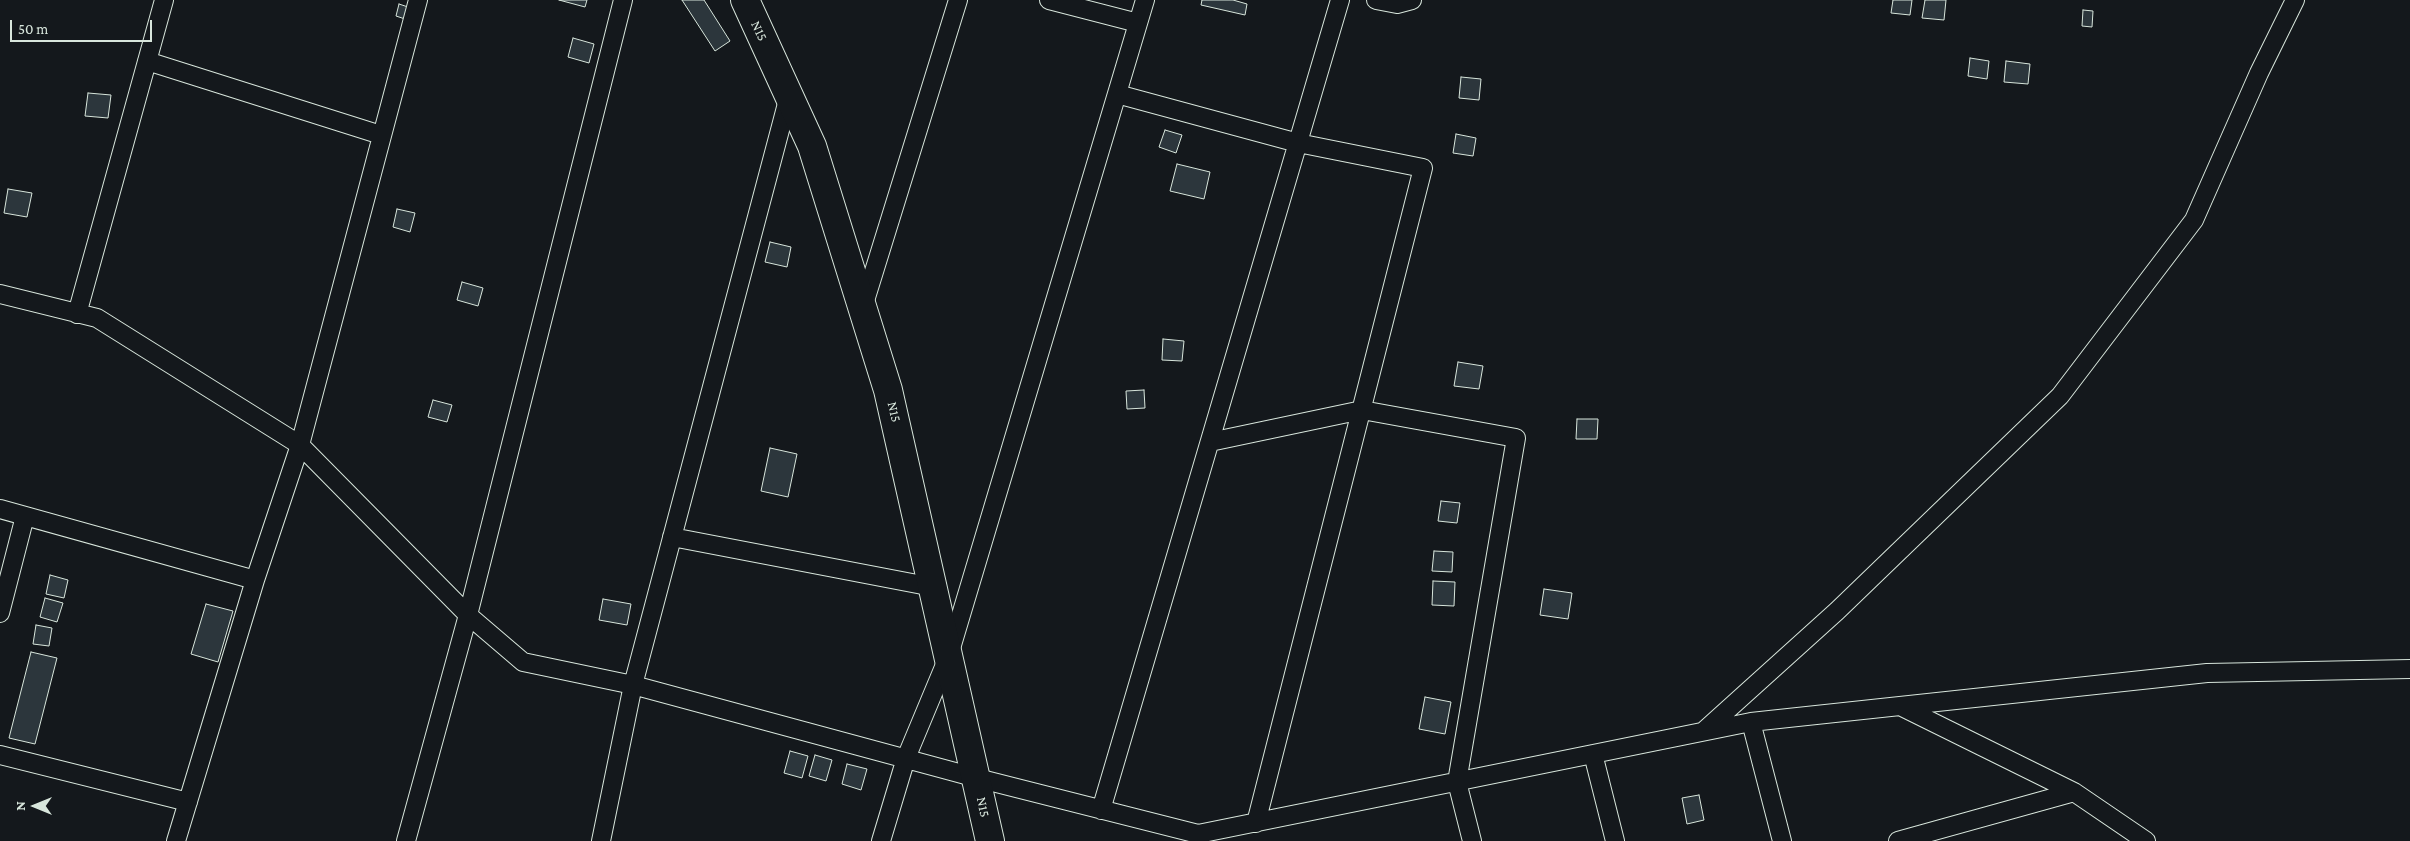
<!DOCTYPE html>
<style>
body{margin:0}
#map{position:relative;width:2410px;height:841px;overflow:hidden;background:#14181c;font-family:"Crimson Pro",serif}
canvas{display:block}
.north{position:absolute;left:10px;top:781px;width:50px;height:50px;-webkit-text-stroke:4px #14181c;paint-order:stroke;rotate:270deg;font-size:14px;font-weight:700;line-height:20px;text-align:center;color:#d8e6dc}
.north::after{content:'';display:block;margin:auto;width:18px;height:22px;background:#d8e6dc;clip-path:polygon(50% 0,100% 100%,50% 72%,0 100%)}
.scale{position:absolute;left:10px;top:20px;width:142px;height:22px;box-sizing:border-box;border:2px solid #d8e6dc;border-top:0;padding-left:6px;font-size:15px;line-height:18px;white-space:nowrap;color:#d8e6dc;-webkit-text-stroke:4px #14181c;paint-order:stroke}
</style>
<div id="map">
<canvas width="2410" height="841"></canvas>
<div class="north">N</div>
<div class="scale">50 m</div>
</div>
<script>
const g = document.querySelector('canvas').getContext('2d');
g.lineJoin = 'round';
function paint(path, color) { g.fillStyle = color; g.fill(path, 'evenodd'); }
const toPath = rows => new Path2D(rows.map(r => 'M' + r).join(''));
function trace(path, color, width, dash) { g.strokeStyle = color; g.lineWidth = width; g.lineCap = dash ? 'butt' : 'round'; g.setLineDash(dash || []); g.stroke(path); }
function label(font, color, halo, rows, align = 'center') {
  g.font = font + ' "Crimson Pro",serif'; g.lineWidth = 4; g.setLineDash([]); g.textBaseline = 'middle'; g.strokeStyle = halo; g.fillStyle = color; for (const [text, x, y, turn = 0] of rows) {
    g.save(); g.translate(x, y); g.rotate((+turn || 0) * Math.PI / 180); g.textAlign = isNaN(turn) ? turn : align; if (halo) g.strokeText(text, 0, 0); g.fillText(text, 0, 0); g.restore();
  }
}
const building = toPath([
 [559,0,587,0,585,7,559,0],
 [682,0,704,0,730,41,715,51,682,0],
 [1202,0,1233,0,1247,4,1245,15,1201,5,1202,0],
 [1893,0,1912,0,1910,15,1891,13,1893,0],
 [1925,0,1946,0,1944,20,1922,18,1925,0],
 [399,4,408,7,405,19,396,16,399,4],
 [2083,10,2093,11,2092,27,2082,26,2083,10],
 [573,38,594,44,589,63,568,57,573,38],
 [1970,58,1989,61,1987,79,1968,76,1970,58],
 [2006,61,2030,64,2028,84,2004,82,2006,61],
 [1461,77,1481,79,1479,100,1459,98,1461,77],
 [88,93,111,95,108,118,85,116,88,93],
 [1165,130,1182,135,1176,153,1159,147,1165,130],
 [1456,134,1476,138,1473,156,1453,153,1456,134],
 [1177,164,1210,172,1204,199,1170,191,1177,164],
 [8,189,32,193,27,217,4,213,8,189],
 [397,209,415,213,410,232,393,227,397,209],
 [770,242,791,247,787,267,765,262,770,242],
 [462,282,483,288,478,306,457,300,462,282],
 [1163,339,1184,341,1182,361,1162,360,1163,339],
 [1458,362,1483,366,1479,389,1454,386,1458,362],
 [1144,390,1145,408,1127,409,1126,391,1144,390],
 [433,400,452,405,447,422,428,417,433,400],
 [1577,419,1598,419,1597,439,1576,439,1577,419],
 [770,448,797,454,788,497,761,491,770,448],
 [1441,501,1460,503,1457,523,1438,521,1441,501],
 [1434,551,1453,552,1452,572,1432,571,1434,551],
 [50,575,68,580,64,598,46,594,50,575],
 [1433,581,1455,582,1454,606,1432,605,1433,581],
 [1544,589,1572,593,1568,619,1540,615,1544,589],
 [45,598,63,603,57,622,40,617,45,598],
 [603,599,631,604,627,625,599,620,603,599],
 [206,604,233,611,218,662,191,654,206,604],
 [36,625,52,628,49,646,33,644,36,625],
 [31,652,57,658,35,744,9,738,31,652],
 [1425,697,1451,702,1445,734,1419,729,1425,697],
 [790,751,808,756,802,778,784,773,790,751],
 [815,755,832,760,826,781,809,776,815,755],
 [847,764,867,769,861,790,842,784,847,764],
 [1699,795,1704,820,1687,824,1682,798,1699,795]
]);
paint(building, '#2c363c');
trace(building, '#d8e6dc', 1);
const street = toPath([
 [1049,0,1138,23],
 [1376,0,1397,4,1412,0],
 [147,61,381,135],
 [1117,94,1298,143,1423,168,1256,823],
 [0,294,97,318,300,445,468,615,523,662,633,685,977,778,1198,834,1751,722,2207,673,2410,669],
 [863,307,958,0],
 [77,314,164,0],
 [1210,442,1362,410,1516,438,1457,782,1472,841],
 [0,509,255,580],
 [672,537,933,587],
 [0,613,25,516],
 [1900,706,2074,792,2146,841],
 [1751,722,1782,841],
 [1704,731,1837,611,2060,396,2194,220,2259,73,2295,0],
 [1593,754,1615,841],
 [0,755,188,802],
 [1101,810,1340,0],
 [176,841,255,580,300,445,418,0],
 [406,841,468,615,623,0],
 [601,841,633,685,789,96],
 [881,841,906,758,949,655,1145,0],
 [1898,841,2074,792]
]);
const primary = toPath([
 [745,0,812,146,888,390,990,841]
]);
trace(street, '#d8e6dc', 20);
trace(primary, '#d8e6dc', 30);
trace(street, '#14181c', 18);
trace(primary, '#14181c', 28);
label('14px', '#d8e6dc', '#14181c', [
 ["N15",759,31,65],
 ["N15",894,412,77],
 ["N15",983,807,78]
]);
</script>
